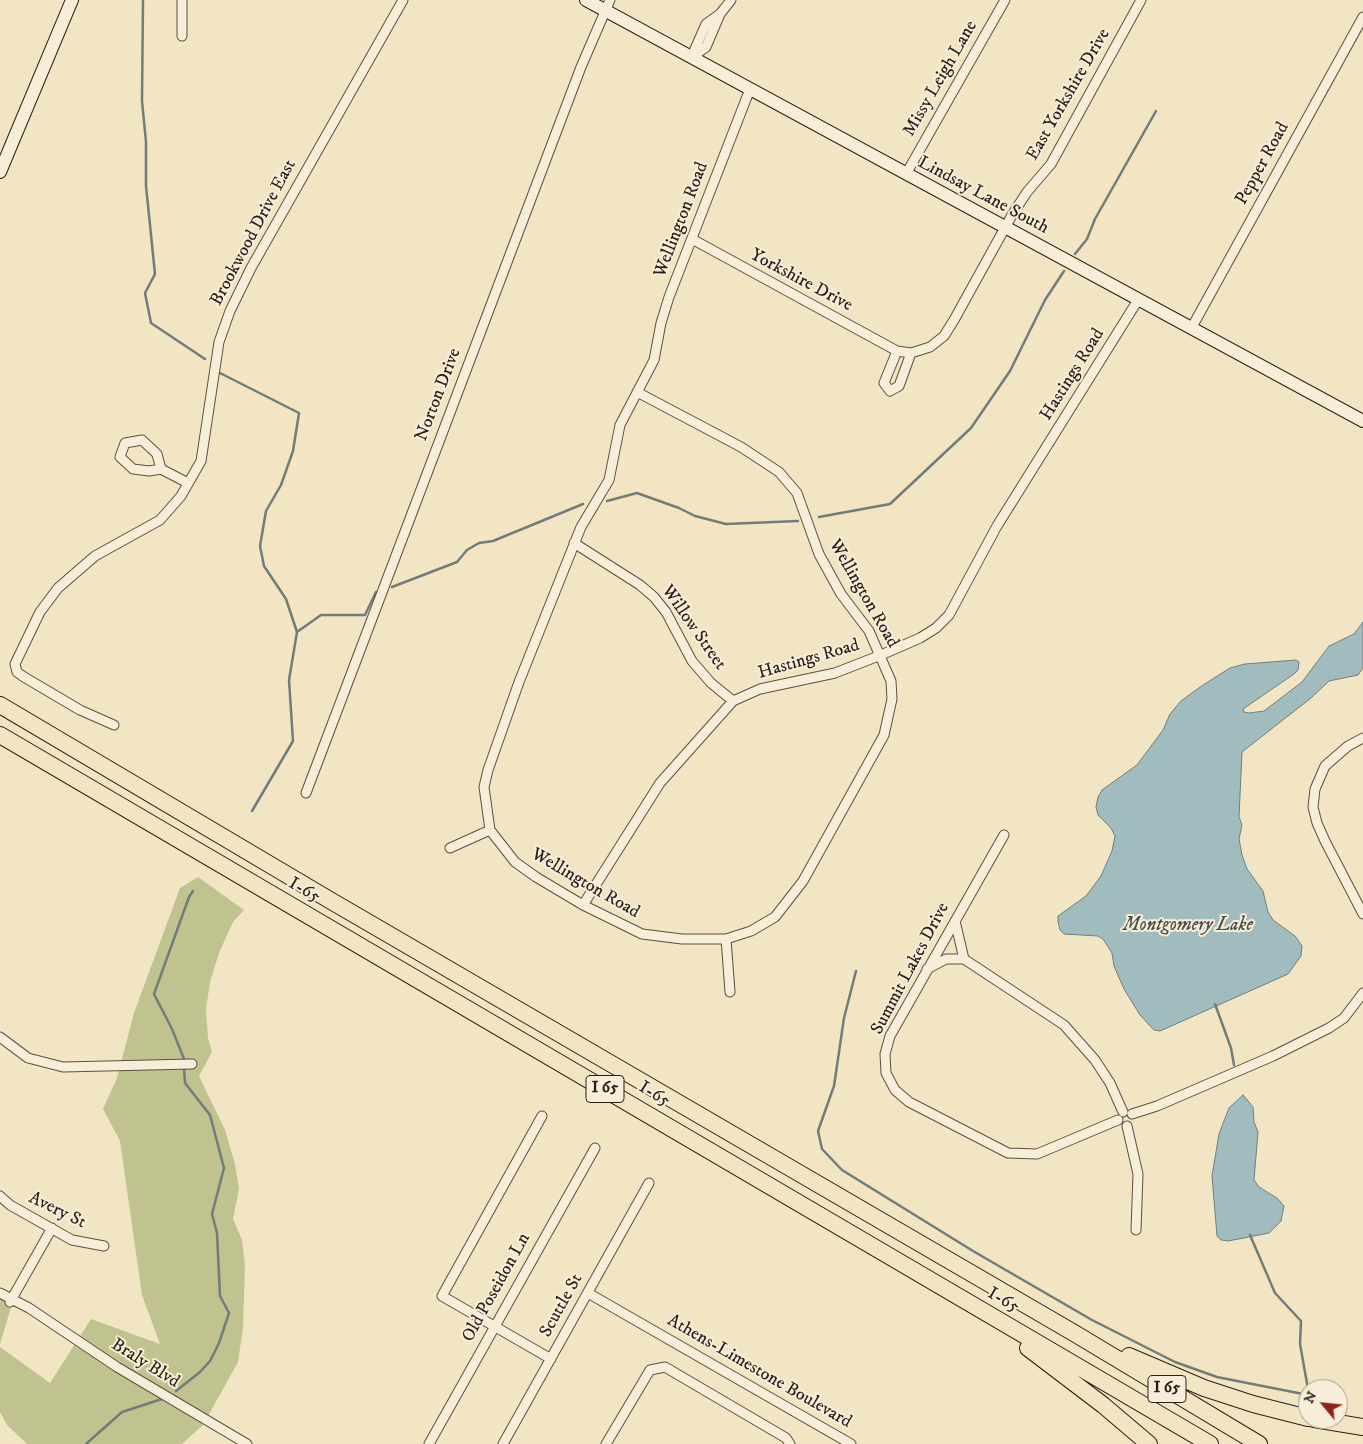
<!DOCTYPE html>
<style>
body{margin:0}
#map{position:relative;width:1363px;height:1444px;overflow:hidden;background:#f1e5c3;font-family:"IM FELL DW Pica",serif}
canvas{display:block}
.north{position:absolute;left:1298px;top:1379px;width:50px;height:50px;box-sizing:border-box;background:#f6eed8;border:1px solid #a49b8a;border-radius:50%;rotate:298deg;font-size:14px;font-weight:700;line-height:20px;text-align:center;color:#291f16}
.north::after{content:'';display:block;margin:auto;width:18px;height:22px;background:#8f2418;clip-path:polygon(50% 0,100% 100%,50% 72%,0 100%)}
</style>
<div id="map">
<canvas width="1363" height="1444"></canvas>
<div class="north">N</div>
</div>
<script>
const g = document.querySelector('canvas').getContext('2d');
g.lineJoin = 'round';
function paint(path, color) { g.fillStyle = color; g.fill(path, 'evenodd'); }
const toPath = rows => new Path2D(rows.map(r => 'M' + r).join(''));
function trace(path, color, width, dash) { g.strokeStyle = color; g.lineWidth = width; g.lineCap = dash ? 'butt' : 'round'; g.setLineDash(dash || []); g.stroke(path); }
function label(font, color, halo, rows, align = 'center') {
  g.font = font + ' "IM FELL DW Pica",serif'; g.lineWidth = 4; g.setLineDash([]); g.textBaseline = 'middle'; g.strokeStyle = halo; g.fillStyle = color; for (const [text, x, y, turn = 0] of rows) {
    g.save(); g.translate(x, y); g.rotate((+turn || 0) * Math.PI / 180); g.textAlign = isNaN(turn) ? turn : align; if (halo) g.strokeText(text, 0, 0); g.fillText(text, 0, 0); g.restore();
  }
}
paint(toPath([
 [198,877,244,910,233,922,219,953,210,982,206,1009,208,1038,212,1052,199,1076,225,1130,235,1164,239,1189,233,1219,242,1240,245,1266,243,1328,238,1362,203,1425,182,1444,27,1444,7,1425,0,1412,0,1347,50,1383,91,1319,160,1344,142,1295,120,1141,103,1109,117,1078,134,1013,180,888],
 [0,1297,12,1304,0,1344]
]), '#c0c38f');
const water = toPath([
 [1363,622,1363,668,1358,675,1329,681,1311,698,1242,752,1239,817,1242,825,1239,839,1242,855,1247,869,1263,891,1268,912,1273,920,1295,936,1302,946,1301,956,1288,974,1160,1031,1154,1030,1140,1015,1124,989,1114,966,1112,953,1103,939,1098,936,1064,934,1060,930,1058,922,1058,916,1086,896,1101,876,1112,851,1115,836,1111,828,1098,815,1096,807,1098,797,1102,790,1137,765,1163,730,1170,714,1181,701,1203,685,1230,668,1245,664,1296,660,1299,662,1298,670,1294,674,1243,709,1244,712,1249,713,1264,711,1302,682,1329,646,1354,634,1363,622],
 [1243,1095,1253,1107,1254,1122,1258,1132,1254,1180,1259,1187,1277,1198,1284,1206,1281,1221,1269,1233,1228,1241,1221,1240,1217,1236,1212,1176,1219,1134,1229,1108,1243,1095]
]);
paint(water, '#a1bcbf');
trace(water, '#717d7b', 1);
trace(toPath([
 [143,0,142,101,146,142,146,186,155,274,145,293,151,323,205,359],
 [1075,254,1087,239,1095,219,1156,111],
 [220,373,299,413,293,451,281,485,266,511,260,546,264,566,286,599,297,632,289,680,293,741,252,811],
 [607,501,637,493,679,508,695,516,726,524,798,521],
 [819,517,890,504,971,428,1010,371,1045,300,1064,271],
 [392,587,457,562,467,550,479,543,493,541,583,504],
 [297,632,321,615,365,615,376,592],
 [856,971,844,1018,834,1086,818,1131,822,1149,842,1170,973,1251,1092,1320,1175,1362,1217,1377,1308,1395],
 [1215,1004,1231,1048,1234,1065],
 [184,1059,172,1029,154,994,189,897,193,891],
 [1250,1235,1275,1293,1301,1321,1300,1344,1308,1389],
 [176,1391,200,1372,210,1361,219,1343,229,1313,220,1296,217,1233,212,1214,224,1168,210,1115,185,1083,184,1068],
 [86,1444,122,1412,162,1399]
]), '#717d7b', 2.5);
const street = toPath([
 [182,36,182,0],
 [691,58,706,24,720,14,731,0],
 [691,58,706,47,720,14],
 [906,174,1005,0],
 [692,239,897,351,911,353,930,347,944,336,954,320,1012,215,1027,192,1051,164,1141,0],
 [1192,327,1363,17],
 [897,351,884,383,890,391,899,386,911,353],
 [637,392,741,447,779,472,797,493,819,554,841,594,869,631,891,681,892,699,884,735,803,881,775,917,751,931,726,939,682,939,642,934,583,905,536,877,515,862,490,830,484,787,488,770,519,682,581,527,609,480,620,425,654,360,661,323,669,297,750,89],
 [161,469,149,471,133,469,120,457,125,443,142,440,157,454,161,469,188,483],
 [574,543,640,585,654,597,666,612,692,661,711,683,733,701],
 [114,725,80,710,24,677,17,672,15,664,40,612,58,588,95,556,160,520,181,496,201,461,219,342,230,311,251,268,403,0],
 [1363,738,1348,746,1325,766,1315,789,1313,807,1317,823,1325,841,1363,914],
 [306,793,581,67,610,0],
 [1004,835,890,1036,885,1054,886,1073,895,1090,909,1102,1008,1153,1037,1154,1118,1120],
 [450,848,490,830],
 [583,905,660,783,733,701,760,689,835,673,881,655,920,638,936,628,949,615,997,526,1138,300],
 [955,921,964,959,1064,1025,1095,1060,1110,1083,1123,1112],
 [726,939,730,992],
 [927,969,946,959,964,959],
 [0,1037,28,1058,63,1067,192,1064],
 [1132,1114,1157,1106,1273,1056,1329,1028,1344,1018,1363,993],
 [542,1116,442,1296,551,1359],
 [1127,1126,1138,1174,1136,1230],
 [0,1196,10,1205,72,1240,104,1246],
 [0,1293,29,1308,117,1367,247,1444],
 [588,1293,851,1444],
 [10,1302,52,1228],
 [429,1444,595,1148],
 [503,1444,649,1183],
 [606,1444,650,1370,665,1367,786,1438,790,1444]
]);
const secondary = toPath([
 [586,0,1363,421],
 [0,172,72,0]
]);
const highway = toPath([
 [0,705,333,902,1074,1333,1259,1444],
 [0,735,1210,1444],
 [1028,1348,1103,1405,1149,1444],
 [1129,1356,1204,1388,1253,1404,1308,1418],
 [1314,1419,1363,1427]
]);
trace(street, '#5b5041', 11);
trace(secondary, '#291f16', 14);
trace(highway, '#291f16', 18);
trace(street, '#f6eed8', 9);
trace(secondary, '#f6eed8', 12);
trace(highway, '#f1e5c3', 16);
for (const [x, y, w] of [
 [605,1089,38],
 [1167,1389,38]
]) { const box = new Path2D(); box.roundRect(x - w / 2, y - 13.5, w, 27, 4); g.fillStyle = '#f6eed8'; g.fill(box); trace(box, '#291f16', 1); }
label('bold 16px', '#291f16', null, [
 ["I 65",605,1089],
 ["I 65",1167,1389]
]);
label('18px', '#291f16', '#f6eed8', [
 ["Missy Leigh Lane",941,79,-60],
 ["East Yorkshire Drive",1069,95,-60],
 ["Pepper Road",1263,164,-61],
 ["Lindsay Lane South",983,196,28],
 ["Wellington Road",682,220,-69],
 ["Brookwood Drive East",254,233,-62],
 ["Yorkshire Drive",801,281,28],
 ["Hastings Road",1073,375,-58],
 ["Norton Drive",439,395,-69],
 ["Wellington Road",863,594,60],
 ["Willow Street",693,628,55],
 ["Hastings Road",809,660,-16],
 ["Wellington Road",585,884,30],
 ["I-65",304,891,30],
 ["Summit Lakes Drive",911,969,-62],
 ["I-65",654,1095,31],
 ["Avery St",57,1211,26],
 ["Old Poseidon Ln",497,1288,-61],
 ["I-65",1003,1301,30],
 ["Scuttle St",562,1306,-61],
 ["Braly Blvd",145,1364,32],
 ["Athens-Limestone Boulevard",759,1372,30]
]);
label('italic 19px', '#4d4e49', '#f6eed8', [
 ["Montgomery Lake",1188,926]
]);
</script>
